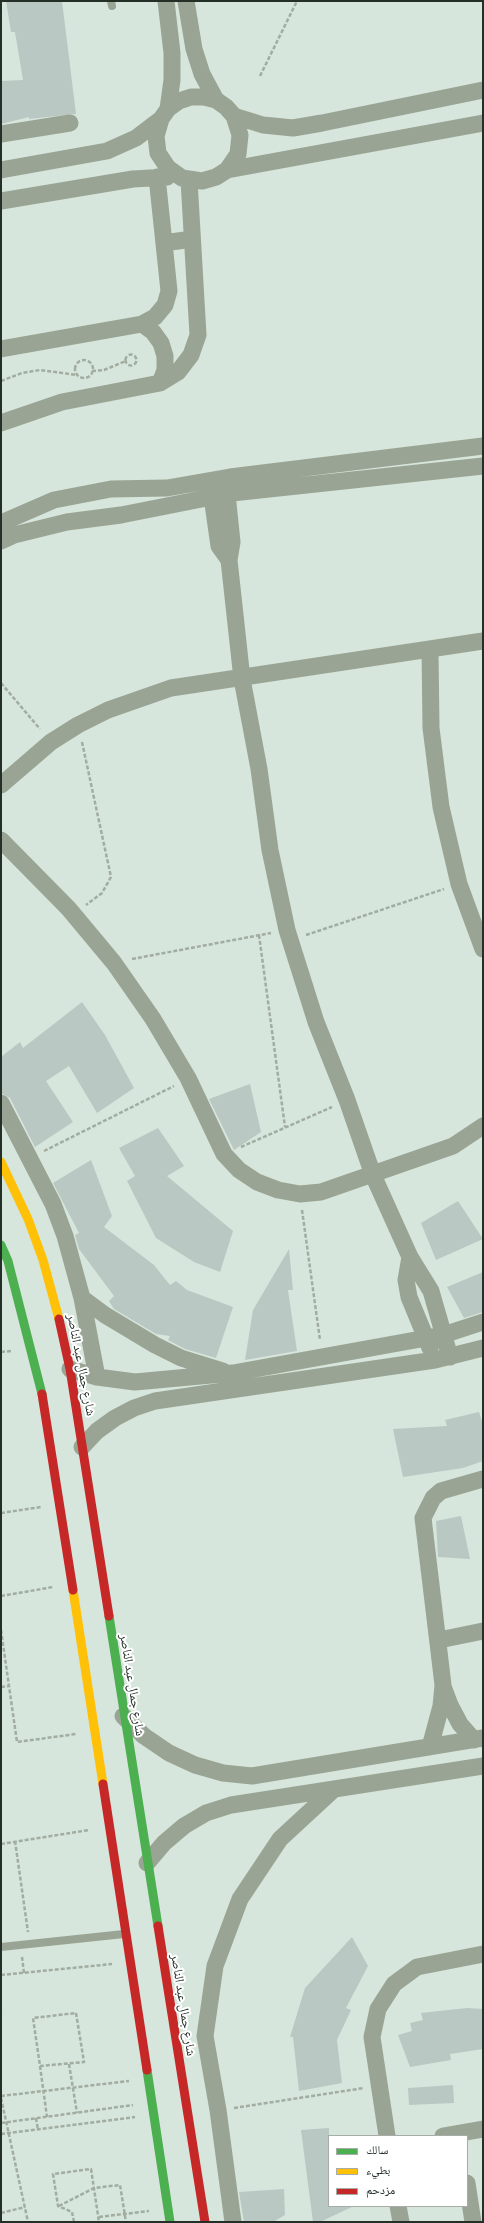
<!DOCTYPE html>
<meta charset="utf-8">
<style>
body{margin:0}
#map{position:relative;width:484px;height:2223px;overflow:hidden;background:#d6e6dc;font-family:"Zilla Slab","Noto Naskh Arabic",serif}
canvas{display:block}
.frame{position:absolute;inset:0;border:2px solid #242f28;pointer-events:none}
.legend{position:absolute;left:328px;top:2135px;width:140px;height:72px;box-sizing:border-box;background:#fff;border:1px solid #a7aca9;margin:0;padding:5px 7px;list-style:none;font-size:12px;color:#242f28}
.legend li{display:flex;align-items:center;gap:8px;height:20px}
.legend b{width:20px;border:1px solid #a7aca9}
</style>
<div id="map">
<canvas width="484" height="2223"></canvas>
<div class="frame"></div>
<ul class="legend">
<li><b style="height:5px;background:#4caf50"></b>سالك</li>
<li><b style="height:5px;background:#ffc107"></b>بطيء</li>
<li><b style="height:5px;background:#c62828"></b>مزدحم</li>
</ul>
</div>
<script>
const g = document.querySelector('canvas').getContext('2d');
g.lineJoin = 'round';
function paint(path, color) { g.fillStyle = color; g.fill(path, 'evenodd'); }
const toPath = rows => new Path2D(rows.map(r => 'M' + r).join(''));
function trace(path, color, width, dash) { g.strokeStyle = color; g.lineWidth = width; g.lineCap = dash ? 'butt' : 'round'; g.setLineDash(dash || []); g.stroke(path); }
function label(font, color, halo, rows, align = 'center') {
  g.font = font + ' "Zilla Slab","Noto Naskh Arabic",serif'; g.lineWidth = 4; g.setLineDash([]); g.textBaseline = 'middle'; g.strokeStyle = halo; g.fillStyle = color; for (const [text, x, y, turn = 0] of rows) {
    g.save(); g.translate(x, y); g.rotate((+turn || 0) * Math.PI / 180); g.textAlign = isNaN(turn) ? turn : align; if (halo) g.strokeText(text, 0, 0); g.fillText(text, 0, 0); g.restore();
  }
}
paint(toPath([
 [6,1,62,1,76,114,29,119,29,117,1,124,1,81,23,80,15,32,11,32],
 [82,1002,105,1035,134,1088,97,1113,69,1066,46,1081,73,1122,35,1147,10,1098,1,1093,1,1057,20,1042,23,1048],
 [250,1084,261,1132,234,1150,209,1099],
 [158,1128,184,1166,167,1176,233,1231,220,1272,194,1262,156,1238,127,1181,135,1176,119,1148],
 [91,1160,112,1216,104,1227,154,1265,170,1285,176,1281,187,1290,233,1307,216,1358,185,1349,168,1340,170,1336,156,1334,114,1309,109,1301,114,1296,79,1249,75,1235,79,1233,53,1183],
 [458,1201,483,1239,436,1260,421,1223],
 [289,1249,293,1290,288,1290,297,1351,245,1360,253,1310],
 [483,1272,483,1312,464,1318,447,1287],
 [479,1412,483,1424,483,1461,463,1468,403,1477,393,1429,447,1426,445,1420],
 [461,1516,470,1559,438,1557,436,1521],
 [352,1937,368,1966,346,2008,351,2010,337,2040,342,2083,299,2091,293,2037,290,2037,305,1988],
 [467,2008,483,2009,483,2049,450,2054,451,2060,410,2067,398,2035,412,2031,410,2023,423,2020,421,2013],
 [453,2085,454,2103,409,2105,408,2088],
 [329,2128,329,2206,354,2206,320,2222,313,2222,301,2130],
 [284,2189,285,2215,273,2222,244,2222,239,2192]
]), '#bac8c3');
trace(toPath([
 [260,76,297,1],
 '125.5 360a5.5 5.5 0 1 1 11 0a5.5 5.5 0 1 1-11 0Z',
 '75 369a9 9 0 1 1 18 0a9 9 0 1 1-18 0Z',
 [92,371,104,370,126,361],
 [1,381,22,373,40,370,77,375],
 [1,683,40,729],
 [82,742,111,877,102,893,86,905],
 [259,935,285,1127],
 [306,935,444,889],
 [132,959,271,933],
 [241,1147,332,1107],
 [44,1151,174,1086],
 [302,1210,320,1340],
 [1,1352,11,1351],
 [1,1513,41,1507],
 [1,1596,53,1587],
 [1,1630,17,1742,76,1734],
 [1,1687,9,1686],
 [15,1841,28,1932],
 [1,1844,89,1830],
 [22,1957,24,1973],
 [1,1975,112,1964],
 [1,2013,1,2014],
 [76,2013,84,2062,40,2066,33,2018,76,2013],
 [69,2064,77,2113],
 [40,2066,47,2117],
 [1,2096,129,2081],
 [1,2098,28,2222],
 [234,2108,364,2088],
 [36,2118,38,2130],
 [1,2123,133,2105],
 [1,2134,135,2117],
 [59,2206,94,2188,120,2185,126,2222],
 [1,2213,25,2207],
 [99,2217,149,2211],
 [74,2222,72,2212,58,2206,53,2174,91,2169,99,2222]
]), '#a3aca0', 2.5, [4, 2]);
trace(toPath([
 [111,1,112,6],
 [1,1947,124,1934]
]), '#9aa494', 8);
trace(toPath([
 [166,1,172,53,172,80,168,109],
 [186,1,194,49,202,74,216,100,226,107,234,116,240,135,238,154,227,170,216,177,202,181,182,178,168,168,158,153,156,136,161,119,168,109,179,101,191,97,204,97,216,100],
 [234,116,263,125,293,128,322,123,483,90],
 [1,134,70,123],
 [1,170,107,151,136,138,161,119],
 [227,170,483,123],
 [1,201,133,179,167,177],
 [164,243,192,239],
 [142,324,153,332,161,343,165,356,165,370,160,383],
 [1,349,142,324,155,317,165,305,169,291,157,177],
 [1,423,62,402,160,383,178,372,191,355,198,335,189,180],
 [227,494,232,542,229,560,242,679,259,769,270,850,287,930,316,1022,347,1100,373,1175,410,1257,431,1291,450,1357],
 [212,497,219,546,229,560],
 [1,523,54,500,111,489,167,488,230,477,483,446],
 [1,541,14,535,67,522,121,515,232,493,483,466],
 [430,649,431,728,441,807,459,884,483,949],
 [1,785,51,742,78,725,108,710,171,688,483,641],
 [1,840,69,909,114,963,153,1019,188,1078,224,1154,239,1170,257,1182,278,1190,300,1194,321,1192,453,1146,483,1126],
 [1,1103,53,1204,65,1236,82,1298,97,1377],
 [410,1257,406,1280,409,1297,430,1348],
 [82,1298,105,1315,155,1345,181,1358,223,1371],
 [70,1369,97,1377,135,1382,233,1373,443,1335,483,1322],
 [82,1447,97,1431,115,1418,134,1408,155,1401,435,1360,483,1348],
 [439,1640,483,1631],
 [444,1689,450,1705,460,1724,474,1740],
 [123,1716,144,1736,169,1753,195,1765,223,1773,252,1776,483,1738],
 [430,1747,441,1706,443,1685,423,1518,433,1498,441,1491,483,1479],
 [147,1863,164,1843,184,1826,206,1813,231,1805,483,1766],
 [387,2136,372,2037,378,2009,394,1984,417,1967,483,1954],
 [443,2136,483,2129],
 [467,2183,473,2222],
 [398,2206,401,2222],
 [233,2222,218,2110,205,2036,215,1966,240,1899,280,1839,332,1791]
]), '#9aa494', 17);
trace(toPath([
 [1,1245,8,1261,42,1394],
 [109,1616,158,1926],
 [147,2070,170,2222]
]), '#4caf50', 9);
trace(toPath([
 [1,1162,28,1219,43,1260,59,1319],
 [73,1590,103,1784]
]), '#ffc107', 9);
trace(toPath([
 [59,1319,70,1369,109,1616],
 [42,1394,73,1590],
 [103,1784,147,2070],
 [158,1926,205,2222]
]), '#c62828', 9);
label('13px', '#242f28', '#fff', [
 ["شارع جمال عبد الناصر",81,1365,79],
 ["شارع جمال عبد الناصر",132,1685,81],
 ["شارع جمال عبد الناصر",183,2005,81]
]);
</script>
